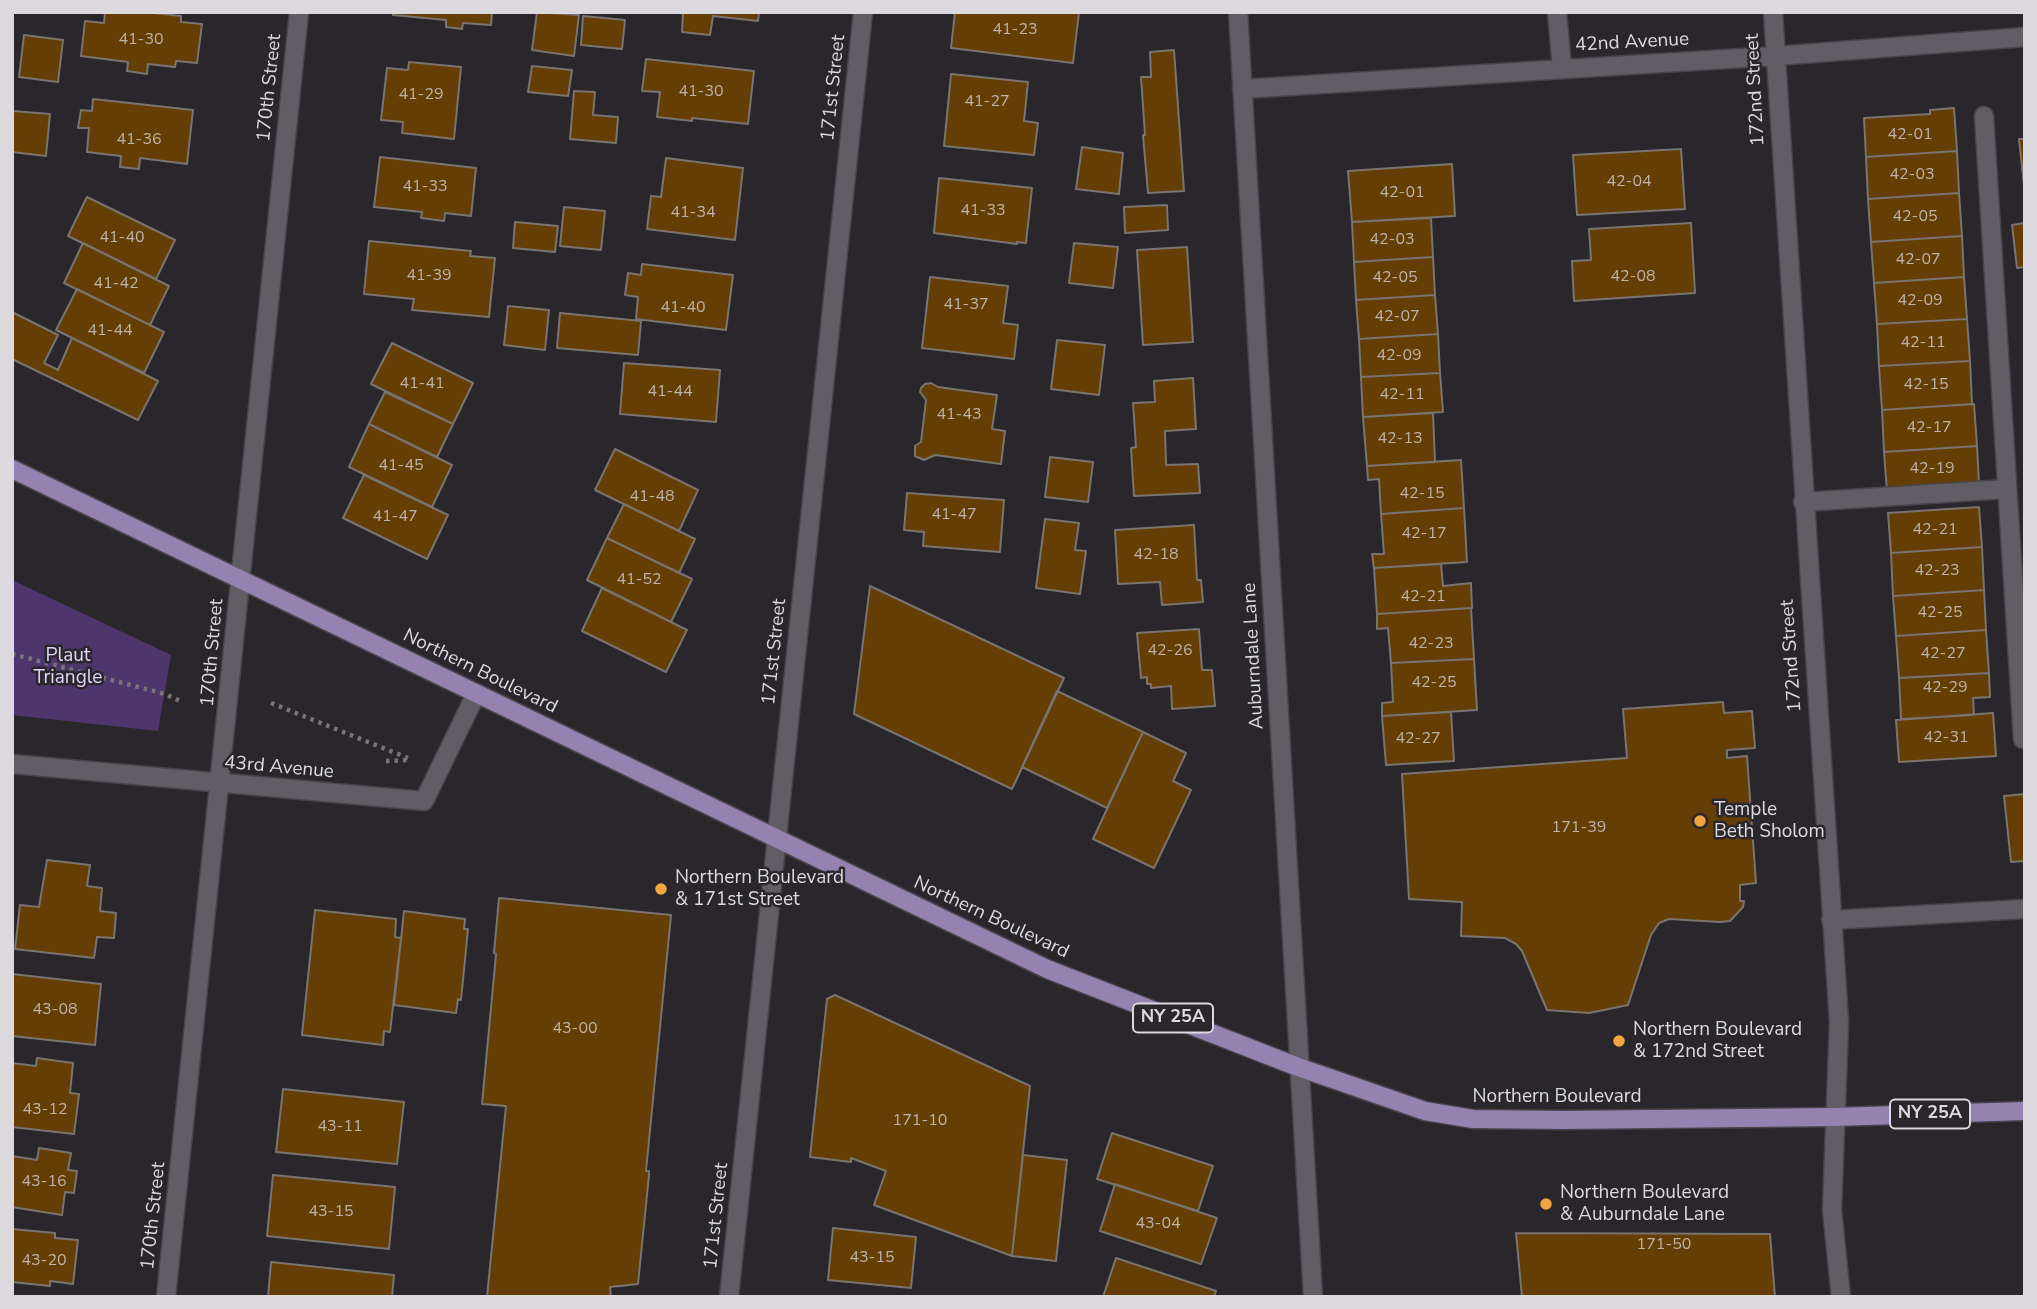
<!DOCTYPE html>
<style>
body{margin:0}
#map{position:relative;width:2037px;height:1309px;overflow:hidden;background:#29272c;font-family:"Nunito Sans",sans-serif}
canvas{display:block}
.frame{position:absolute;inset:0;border:14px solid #dcdade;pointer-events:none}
</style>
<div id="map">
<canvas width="2037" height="1309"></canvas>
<div class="frame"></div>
</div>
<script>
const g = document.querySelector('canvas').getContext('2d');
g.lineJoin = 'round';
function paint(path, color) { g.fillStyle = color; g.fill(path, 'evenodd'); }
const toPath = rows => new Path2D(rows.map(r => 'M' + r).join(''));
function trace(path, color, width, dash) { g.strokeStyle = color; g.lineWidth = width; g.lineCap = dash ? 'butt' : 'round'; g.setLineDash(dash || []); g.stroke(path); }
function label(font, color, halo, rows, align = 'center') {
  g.font = font + ' "Nunito Sans",sans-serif'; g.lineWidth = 5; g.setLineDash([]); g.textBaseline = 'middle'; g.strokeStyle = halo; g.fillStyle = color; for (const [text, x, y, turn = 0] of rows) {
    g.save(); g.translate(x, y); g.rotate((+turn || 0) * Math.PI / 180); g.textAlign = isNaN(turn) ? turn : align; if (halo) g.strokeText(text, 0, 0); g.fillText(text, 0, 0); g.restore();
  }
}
paint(toPath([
 [12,580,171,655,158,731,12,715]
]), '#4e366d');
const building = toPath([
 [105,12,145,12,181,16,181,22,202,24,197,63,176,61,175,67,148,64,147,74,127,71,128,62,81,56,85,21,104,23,105,12],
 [393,12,492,12,491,25,463,23,462,29,446,27,446,20,393,15,393,12],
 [537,12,579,15,574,56,532,50,537,12],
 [674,12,759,12,758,21,713,16,710,35,682,32,683,13,674,12],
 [955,12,1079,12,1073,63,951,48,955,12],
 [583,16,625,20,622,49,581,45,583,16],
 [24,35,63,40,58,82,19,77,24,35],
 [1174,50,1184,191,1148,193,1143,135,1145,135,1141,77,1151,77,1150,52,1174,50],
 [646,59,754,71,748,124,692,118,692,121,657,117,660,92,642,91,646,59],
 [409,62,461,67,454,139,402,133,403,122,381,120,387,68,408,70,409,62],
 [532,66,572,70,568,96,528,92,532,66],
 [951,74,1028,82,1024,121,1038,123,1034,155,944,146,951,74],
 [574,91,595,92,593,115,618,117,616,143,570,139,574,91],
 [93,99,193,110,187,164,140,158,139,169,120,167,121,156,87,152,89,128,78,128,81,110,92,111,93,99],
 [1954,108,1957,151,1866,157,1864,118,1930,114,1930,110,1954,108],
 [12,111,50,114,46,156,12,152,12,111],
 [2019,139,2025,139,2025,194,2019,139],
 [1082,147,1123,153,1119,194,1076,189,1082,147],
 [1681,149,1685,209,1577,215,1573,155,1681,149],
 [1957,151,1959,193,1868,199,1866,157,1957,151],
 [380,157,476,168,471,216,445,213,444,221,421,218,422,212,374,207,380,157],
 [666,158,743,168,735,240,647,229,651,196,661,197,666,158],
 [1452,164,1455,216,1352,222,1348,171,1452,164],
 [939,178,1032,188,1026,243,1017,242,1017,244,934,233,939,178],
 [1959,193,1962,236,1871,242,1868,199,1959,193],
 [87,197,175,240,156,279,68,236,87,197],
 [1167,205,1168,230,1125,233,1124,207,1167,205],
 [564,207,605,211,601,250,560,246,564,207],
 [1431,218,1433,257,1354,262,1352,222,1431,218],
 [515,222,558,226,555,252,513,248,515,222],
 [1691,223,1695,293,1574,301,1572,261,1591,260,1589,229,1691,223],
 [2025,223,2025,267,2017,268,2012,225,2025,223],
 [1962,236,1964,277,1874,283,1871,242,1962,236],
 [369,241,471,251,470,256,495,258,489,317,412,310,414,299,364,294,369,241],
 [83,243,169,286,150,325,64,283,83,243],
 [1074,243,1118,247,1113,288,1069,283,1074,243],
 [1187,247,1193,342,1143,345,1137,250,1187,247],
 [1433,257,1435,295,1356,300,1354,262,1433,257],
 [642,264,733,275,726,330,636,319,638,297,625,295,628,273,641,275,642,264],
 [930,277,1008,286,1003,323,1018,325,1014,359,922,348,930,277],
 [1964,277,1967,319,1877,324,1874,283,1964,277],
 [77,289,164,332,144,373,56,330,77,289],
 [1435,295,1438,334,1359,339,1356,300,1435,295],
 [508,306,549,310,545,350,504,345,508,306],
 [12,312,58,335,44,363,58,370,72,338,158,381,138,420,12,359,12,312],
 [560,313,641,321,638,355,557,348,560,313],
 [1967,319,1970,361,1879,366,1877,324,1967,319],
 [1438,334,1440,373,1361,377,1359,339,1438,334],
 [1057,340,1105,345,1099,395,1051,389,1057,340],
 [392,343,473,383,453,424,371,384,392,343],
 [1970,361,1972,404,1882,410,1879,366,1970,361],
 [624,363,720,370,716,422,620,414,624,363],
 [1440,373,1443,412,1363,417,1361,377,1440,373],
 [1193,378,1196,429,1165,431,1166,465,1198,464,1200,493,1134,496,1131,448,1136,447,1133,403,1155,402,1154,381,1193,378],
 [931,383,938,387,997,395,992,429,1005,431,1001,464,935,455,924,460,915,456,915,446,921,442,926,400,920,392,921,388,925,384,931,383],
 [385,392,453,424,437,457,369,424,385,392],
 [1974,404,1977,446,1884,452,1882,410,1974,404],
 [1433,413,1435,462,1367,466,1363,417,1433,413],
 [369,424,452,465,432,507,349,467,369,424],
 [1977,446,1979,485,1887,491,1884,452,1977,446],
 [615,449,698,490,679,531,595,490,615,449],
 [1050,457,1093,462,1088,502,1045,497,1050,457],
 [1461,460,1464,508,1381,514,1379,479,1368,480,1367,466,1461,460],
 [364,475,448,515,427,559,343,518,364,475],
 [907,493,1004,500,1000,552,923,546,924,532,904,530,907,493],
 [624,504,695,539,679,573,607,538,624,504],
 [1979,507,1982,547,1891,553,1888,513,1979,507],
 [1464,508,1467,562,1374,568,1372,554,1384,554,1381,514,1464,508],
 [1045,519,1079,523,1075,550,1086,551,1080,594,1036,588,1045,519],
 [1194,525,1197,580,1201,580,1203,602,1162,605,1160,582,1118,584,1115,530,1194,525],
 [607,538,692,579,671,622,587,580,607,538],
 [1982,547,1984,590,1893,596,1891,553,1982,547],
 [1441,564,1443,586,1471,583,1472,608,1377,614,1374,568,1441,564],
 [870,586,1064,678,1012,789,854,714,870,586],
 [602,588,687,630,666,672,582,631,602,588],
 [1984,590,1986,630,1896,636,1893,596,1984,590],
 [1471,608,1474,659,1391,663,1388,628,1377,629,1377,614,1471,608],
 [1199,629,1202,670,1212,670,1215,706,1172,709,1171,686,1151,688,1151,684,1147,684,1147,677,1141,678,1137,633,1199,629],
 [1986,630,1989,673,1899,678,1896,636,1986,630],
 [1474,659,1477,710,1382,716,1382,703,1393,702,1391,663,1474,659],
 [1989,673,1990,697,1973,698,1974,715,1901,719,1899,678,1989,673],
 [1057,691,1143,732,1107,808,1022,767,1057,691],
 [1723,702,1724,713,1752,711,1755,748,1727,750,1727,758,1747,756,1756,883,1740,885,1740,901,1744,901,1743,907,1730,921,1720,922,1669,919,1659,923,1651,935,1628,1005,1589,1013,1547,1010,1522,951,1516,944,1505,938,1461,936,1462,902,1409,899,1402,774,1627,758,1623,709,1723,702],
 [1451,712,1454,761,1386,765,1382,716,1451,712],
 [1993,713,1996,756,1899,762,1896,720,1993,713],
 [1143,732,1186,753,1173,781,1191,790,1154,868,1093,839,1143,732],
 [2025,794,2025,861,2011,862,2004,796,2025,794],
 [47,860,90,865,87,886,102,888,100,911,116,913,114,938,97,937,94,958,15,949,20,905,39,907,47,860],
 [499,898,671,915,646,1171,649,1171,649,1175,638,1284,610,1287,611,1297,487,1297,506,1106,482,1104,496,954,494,953,499,898],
 [315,910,396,919,395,937,401,938,390,1032,384,1031,383,1045,302,1035,315,910],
 [404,911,465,919,464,929,468,929,461,1000,458,999,456,1013,394,1005,404,911],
 [12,974,101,984,95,1045,12,1036,12,974],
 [835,995,1030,1086,1012,1256,874,1205,886,1171,851,1158,851,1162,810,1157,827,999,835,995],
 [37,1058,73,1063,70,1093,79,1094,74,1134,12,1127,12,1063,36,1066,37,1058],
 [283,1089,404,1102,397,1164,276,1152,283,1089],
 [1112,1133,1213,1166,1198,1211,1097,1179,1112,1133],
 [39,1148,71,1153,68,1170,77,1171,74,1193,65,1192,62,1215,12,1207,12,1156,37,1160,39,1148],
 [1023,1155,1067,1160,1056,1261,1012,1256,1023,1155],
 [273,1175,395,1187,389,1249,267,1236,273,1175],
 [1115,1184,1217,1218,1201,1264,1100,1231,1115,1184],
 [833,1228,916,1237,911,1288,828,1280,833,1228],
 [12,1229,55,1233,55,1238,78,1240,73,1284,50,1281,50,1286,12,1282,12,1229],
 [1516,1233,1770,1234,1775,1297,1522,1297,1516,1233],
 [1116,1258,1216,1291,1214,1297,1103,1297,1116,1258],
 [271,1262,394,1275,392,1297,268,1297,271,1262]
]);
paint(building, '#643e04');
trace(building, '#79746f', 2);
const lane = toPath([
 [1557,12,1562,68],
 [1984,116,2023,739],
 [1803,502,2007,489],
 [1831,920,2025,909]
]);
const street = toPath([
 [1238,12,1313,1297],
 [1773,12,1839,1022,1832,1210,1841,1297],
 [1242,89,1775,56,2025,37],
 [12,764,424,801,476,694],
 [166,1297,299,12],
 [729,1297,863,12]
]);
const primary = toPath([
 [12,469,1047,969,1298,1067,1425,1111,1473,1119,1564,1120,1834,1117,2025,1111]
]);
trace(lane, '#474549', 21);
trace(street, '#474549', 21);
trace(primary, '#474549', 21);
trace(toPath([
 [12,654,165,694,180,701],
 [271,703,408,758],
 [386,761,409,760]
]), '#777579', 4.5, [3.5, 5]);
trace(lane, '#605d64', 18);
trace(street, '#605d64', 18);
trace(primary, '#9482b1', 18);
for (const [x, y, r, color] of [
 [1700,821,7,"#f2a541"],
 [661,889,7,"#f2a541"],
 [1619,1041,7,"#f2a541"],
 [1546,1204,7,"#f2a541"]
]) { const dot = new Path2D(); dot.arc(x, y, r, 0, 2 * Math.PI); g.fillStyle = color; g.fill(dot); trace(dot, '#29272c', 2.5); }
label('16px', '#beb3a8', null, [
 ["41-23",1015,30],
 ["41-30",141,40],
 ["41-30",701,92],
 ["41-29",421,95],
 ["41-27",987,102],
 ["42-01",1910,135],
 ["41-36",139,140],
 ["42-03",1912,175],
 ["42-04",1629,182],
 ["41-33",425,187],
 ["42-01",1402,193],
 ["41-33",983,211],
 ["41-34",693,213],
 ["42-05",1915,217],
 ["41-40",122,238],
 ["42-03",1392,240],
 ["42-07",1918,260],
 ["41-39",429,276],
 ["42-08",1633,277],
 ["42-05",1395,278],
 ["41-42",116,284],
 ["42-09",1920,301],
 ["41-37",966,305],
 ["41-40",683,308],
 ["42-07",1397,317],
 ["41-44",110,331],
 ["42-11",1923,343],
 ["42-09",1399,356],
 ["41-41",422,384],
 ["42-15",1926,385],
 ["41-44",670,392],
 ["42-11",1402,395],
 ["41-43",959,415],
 ["42-17",1929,428],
 ["42-13",1400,439],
 ["41-45",401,466],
 ["42-19",1932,469],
 ["42-15",1422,494],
 ["41-48",652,497],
 ["41-47",954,515],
 ["41-47",395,517],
 ["42-21",1935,530],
 ["42-17",1424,534],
 ["42-18",1156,555],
 ["42-23",1937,571],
 ["41-52",639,580],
 ["42-21",1423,597],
 ["42-25",1940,613],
 ["42-23",1431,644],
 ["42-26",1170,651],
 ["42-27",1943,654],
 ["42-25",1434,683],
 ["42-29",1945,688],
 ["42-31",1946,738],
 ["42-27",1418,739],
 ["171-39",1579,828],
 ["43-08",55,1010],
 ["43-00",575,1029],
 ["43-12",45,1110],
 ["171-10",920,1121],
 ["43-11",340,1127],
 ["43-16",44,1182],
 ["43-15",331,1212],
 ["43-04",1158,1224],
 ["171-50",1664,1245],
 ["43-15",872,1258],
 ["43-20",44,1261]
]);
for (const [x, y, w] of [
 [1173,1018,80],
 [1930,1114,80]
]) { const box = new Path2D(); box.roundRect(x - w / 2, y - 14.5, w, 29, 5); g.fillStyle = '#29272c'; g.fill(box); trace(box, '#dcdade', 2); }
label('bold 18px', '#dcdade', null, [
 ["NY 25A",1173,1018],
 ["NY 25A",1930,1114]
]);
label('19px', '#dcdade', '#29272c', [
 ["42nd Avenue",1632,43,-3],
 ["170th Street",270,88,-84],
 ["171st Street",834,88,-84],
 ["172nd Street",1756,90,-93],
 ["171st Street",775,652,-84],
 ["170th Street",213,653,-85],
 ["Auburndale Lane",1254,656,-93],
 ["172nd Street",1792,656,-94],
 ["Northern Boulevard",480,672,26],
 ["43rd Avenue",279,768,5],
 ["Northern Boulevard",991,918,25],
 ["Northern Boulevard",1557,1097],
 ["170th Street",154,1216,-84],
 ["171st Street",717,1216,-84]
]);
label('19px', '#e0d2f8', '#29272c', [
 ["Plaut",68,656],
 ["Triangle",68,678]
]);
label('19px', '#dcdade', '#29272c', [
 ["Temple",1714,810],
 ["Beth Sholom",1714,832],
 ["Northern Boulevard",675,878],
 ["& 171st Street",675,900],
 ["Northern Boulevard",1633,1030],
 ["& 172nd Street",1633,1052],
 ["Northern Boulevard",1560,1193],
 ["& Auburndale Lane",1560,1215]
], 'left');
</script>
